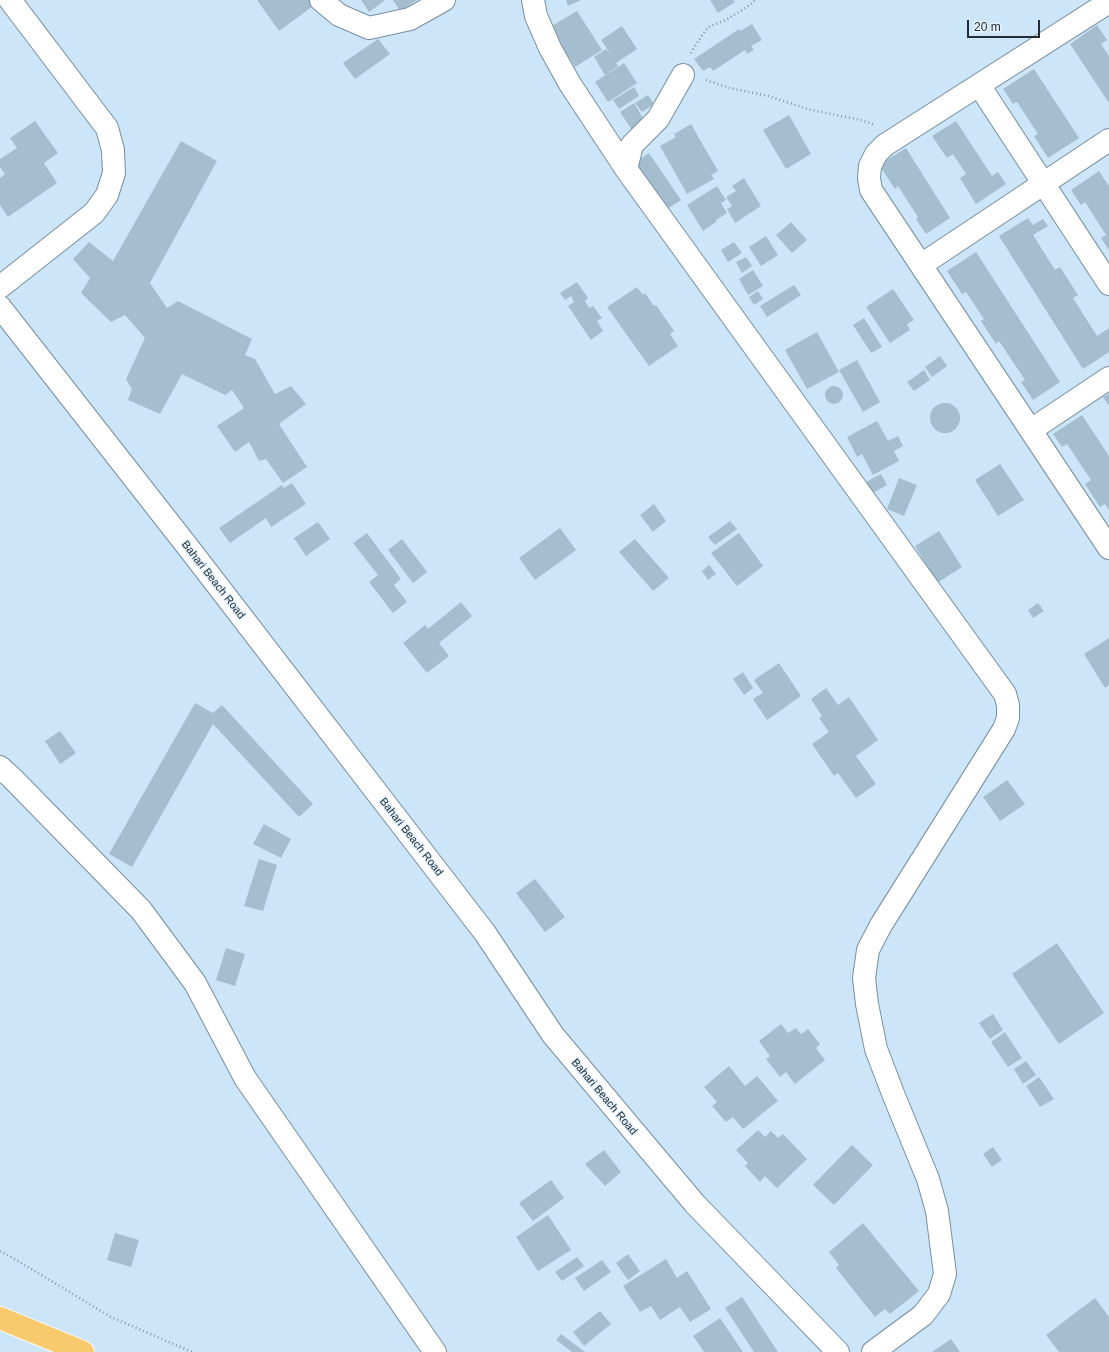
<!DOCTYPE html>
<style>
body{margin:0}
#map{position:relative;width:1109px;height:1352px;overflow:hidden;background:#cce5f8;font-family:Helvetica,sans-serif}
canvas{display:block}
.scale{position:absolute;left:967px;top:20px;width:73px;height:18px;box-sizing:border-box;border:2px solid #222c32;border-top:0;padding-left:5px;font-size:12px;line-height:14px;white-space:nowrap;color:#222c32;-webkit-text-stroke:3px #e2f1fc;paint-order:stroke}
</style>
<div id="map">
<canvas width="1109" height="1352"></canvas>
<div class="scale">20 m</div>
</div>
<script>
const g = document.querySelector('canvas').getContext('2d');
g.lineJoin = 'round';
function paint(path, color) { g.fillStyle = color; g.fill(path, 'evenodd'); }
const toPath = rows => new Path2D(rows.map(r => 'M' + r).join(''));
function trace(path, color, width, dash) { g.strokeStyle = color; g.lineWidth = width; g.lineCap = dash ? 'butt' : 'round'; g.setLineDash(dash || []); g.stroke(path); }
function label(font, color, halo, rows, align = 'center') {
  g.font = font + ' Helvetica,sans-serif'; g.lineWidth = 3; g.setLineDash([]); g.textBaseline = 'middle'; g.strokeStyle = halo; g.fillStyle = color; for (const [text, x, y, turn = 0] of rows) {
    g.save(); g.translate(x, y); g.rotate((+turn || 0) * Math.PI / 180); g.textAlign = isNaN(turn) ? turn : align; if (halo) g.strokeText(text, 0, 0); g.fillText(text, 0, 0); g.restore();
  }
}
paint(toPath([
 [257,0,309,0,313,6,279,31],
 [361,0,383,0,384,1,369,12],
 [393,0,417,0,400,11],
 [566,0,581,0,568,6],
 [710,0,733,0,735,2,718,13],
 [577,11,602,50,575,67,550,27],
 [752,24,762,40,751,46,754,50,747,54,745,50,713,71,710,67,703,71,694,59,739,29,740,31],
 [1097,25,1107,40,1101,44,1109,56,1109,103,1070,44],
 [622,26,637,49,616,63,618,66,605,75,594,57,606,49,611,55,601,40],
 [378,39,390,54,355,79,343,63],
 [624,63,637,83,608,102,595,82],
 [1034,69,1079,138,1048,158,1034,136,1038,134,1017,102,1013,104,1003,89],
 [634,87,639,96,619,109,613,100],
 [648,95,654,104,642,112,635,103],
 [634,103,647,125,634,133,620,112],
 [789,115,811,154,786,169,763,130],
 [35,121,58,153,44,163,57,183,8,217,0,205,0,178,5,174,0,167,0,159,17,148,10,138],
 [956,121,992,176,998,172,1006,184,976,204,960,178,966,174,953,154,947,158,932,136],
 [691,124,718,171,711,175,714,179,687,194,660,146,676,137,674,134],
 [181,141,217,161,150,283,167,308,178,301,252,339,245,355,255,359,275,394,291,386,306,404,279,424,307,467,283,483,266,459,259,461,249,442,235,452,217,426,244,408,232,390,225,395,182,374,160,414,128,400,132,389,126,379,145,338,125,315,111,322,81,293,90,278,73,259,89,242,113,261],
 [906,148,950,218,926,234,916,219,918,217,898,186,895,189,879,165],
 [649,153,681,200,667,209,634,163],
 [1099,171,1109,186,1109,250,1101,238,1106,235,1085,202,1081,205,1071,190],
 [744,178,761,206,735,223,727,209,732,206,726,197,736,191,732,186],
 [717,186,726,200,721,203,727,213,716,220,716,222,703,231,687,205],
 [1028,218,1033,225,1043,219,1048,226,1033,235,1055,270,1060,267,1078,295,1073,298,1097,336,1109,328,1109,352,1083,369,999,236],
 [791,222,807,240,792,253,776,235],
 [766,236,778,255,761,266,749,247],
 [734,242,742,253,728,262,721,250],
 [976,252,1060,382,1033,400,1021,382,1025,380,999,341,996,344,981,321,984,319,966,292,962,294,947,271],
 [746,257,752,266,742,273,736,262],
 [753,270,763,286,748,295,739,279],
 [577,282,588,298,585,301,589,308,593,306,602,318,597,321,603,331,591,340,568,306,574,302,571,296,565,300,560,293],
 [794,285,801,295,767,317,760,306],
 [637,287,643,295,645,293,654,306,656,305,674,331,670,334,678,346,649,366,607,307],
 [893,289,914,320,907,324,910,330,890,343,866,307],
 [758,291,763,299,754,305,749,297],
 [864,318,882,347,871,353,853,325],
 [817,332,839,372,807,389,785,350],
 [940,356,947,366,932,377,925,367],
 [857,360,880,402,863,412,839,370],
 [924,370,930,380,914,391,907,382],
 '825 395a9 9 0 1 1 18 0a9 9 0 1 1-18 0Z',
 [1109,394,1109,406,1103,397],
 '930 418a15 15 0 1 1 30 0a15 15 0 1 1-30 0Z',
 [1082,415,1109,456,1109,510,1105,504,1100,507,1085,484,1091,480,1067,444,1062,447,1053,434],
 [877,421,888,441,898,436,903,446,894,451,899,461,873,475,862,454,857,457,847,437],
 [1000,464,1024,500,998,516,975,480],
 [881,474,887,485,873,493,866,482],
 [899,478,917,485,904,516,887,509],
 [292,483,306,504,271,527,266,518,230,543,219,528,282,485,284,488],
 [654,504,666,521,653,532,640,515],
 [730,521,737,529,715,545,708,537],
 [318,522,330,539,306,556,294,538],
 [560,528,576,550,535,580,519,558],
 [939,531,962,567,937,583,915,546],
 [367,533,401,579,394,585,407,602,393,613,369,582,378,575,353,543],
 [739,533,763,566,737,586,711,553],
 [402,539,427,572,413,583,388,550],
 [635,539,669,578,653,591,619,552],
 [709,565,716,574,708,580,702,571],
 [461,602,472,616,439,643,449,656,427,673,403,643,425,625,428,629],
 [1038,603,1044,611,1033,618,1028,610],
 [1109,638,1109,685,1105,688,1084,654],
 [779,663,801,696,767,720,753,699,763,693,754,680],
 [743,672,753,688,744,695,733,679],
 [826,688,838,705,849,697,878,740,856,756,876,784,856,798,838,773,834,776,812,744,829,732,819,718,822,716,811,699],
 [195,703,213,713,222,705,313,804,299,817,213,724,132,867,109,854],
 [60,731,76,753,60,764,45,741],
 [1007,780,1025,804,1000,821,983,797],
 [264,824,291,839,281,858,253,844],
 [259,859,277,865,263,911,244,906],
 [535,879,565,917,545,932,516,893],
 [1057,943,1104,1013,1059,1044,1012,974],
 [226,948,245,954,235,986,216,980],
 [993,1014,1003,1030,990,1039,979,1023],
 [781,1024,788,1033,796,1028,801,1034,808,1029,820,1044,816,1048,825,1060,795,1084,786,1072,780,1077,766,1059,770,1056,759,1041],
 [1005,1032,1022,1058,1008,1067,991,1042],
 [1026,1061,1036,1075,1023,1084,1014,1069],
 [729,1066,745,1086,757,1076,778,1101,743,1129,733,1117,726,1122,712,1106,717,1102,704,1087],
 [1039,1077,1054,1099,1040,1107,1026,1086],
 [758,1130,765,1137,771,1131,778,1138,783,1134,807,1159,777,1188,765,1176,760,1182,745,1166,748,1163,736,1150],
 [852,1145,873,1165,834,1205,813,1185],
 [993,1147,1002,1160,992,1167,983,1154],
 [604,1150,621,1172,605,1186,585,1164],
 [551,1180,564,1198,533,1221,519,1203],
 [548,1215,571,1250,538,1271,516,1237],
 [863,1223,919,1291,890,1314,885,1309,875,1317,836,1268,839,1265,829,1252],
 [115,1233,139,1240,131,1267,107,1260],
 [628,1254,640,1271,628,1280,616,1263],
 [577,1257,584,1266,562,1281,555,1272],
 [666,1259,677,1278,687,1271,711,1309,690,1322,680,1307,660,1320,651,1306,640,1312,623,1286],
 [602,1260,611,1272,584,1291,575,1278],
 [742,1297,778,1352,754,1352,725,1308],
 [1095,1298,1109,1317,1109,1352,1059,1352,1046,1335],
 [600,1311,611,1324,584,1346,573,1332],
 [720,1318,743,1352,704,1352,693,1336],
 [561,1334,585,1352,572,1352,556,1340],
 [951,1339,960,1352,932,1352]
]), '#a5becf');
const minor = toPath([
 [321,0,339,15,369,28,410,19,444,0],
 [533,0,536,16,550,48,570,84,626,169,1005,694,1008,705,1008,718,1004,729,881,925,868,950,864,978,867,1004,876,1049,894,1096,928,1179,937,1211,945,1274,939,1294,923,1315,873,1352],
 [1109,2,885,145,876,154,870,166,869,178,871,190,1109,548],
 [979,85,1109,284],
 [626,169,632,145,658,119,683,75],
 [921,265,1109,140],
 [0,287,94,213,107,195,114,173,113,150,107,128,10,0],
 [0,307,191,551,485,933,553,1035,695,1204,838,1352],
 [1031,430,1109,378],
 [0,767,12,778,141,910,195,983,245,1078,435,1352]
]);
const highway = toPath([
 [0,1318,83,1352]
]);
trace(minor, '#778e9f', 24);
trace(highway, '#fff', 24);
trace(toPath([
 [691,53,695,46,708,27,726,20,750,5,755,0],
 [706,80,730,88,768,96,811,110,861,120,875,125],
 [0,1251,13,1258,111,1317,192,1352]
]), '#8598a5', 2.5, [1, 3]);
trace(minor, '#fff', 22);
trace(highway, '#f8ca6e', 22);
label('11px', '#222c32', '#e2f1fc', [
 ["Bahari Beach Road",213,580,52],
 ["Bahari Beach Road",411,837,52],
 ["Bahari Beach Road",604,1097,50]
]);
</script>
